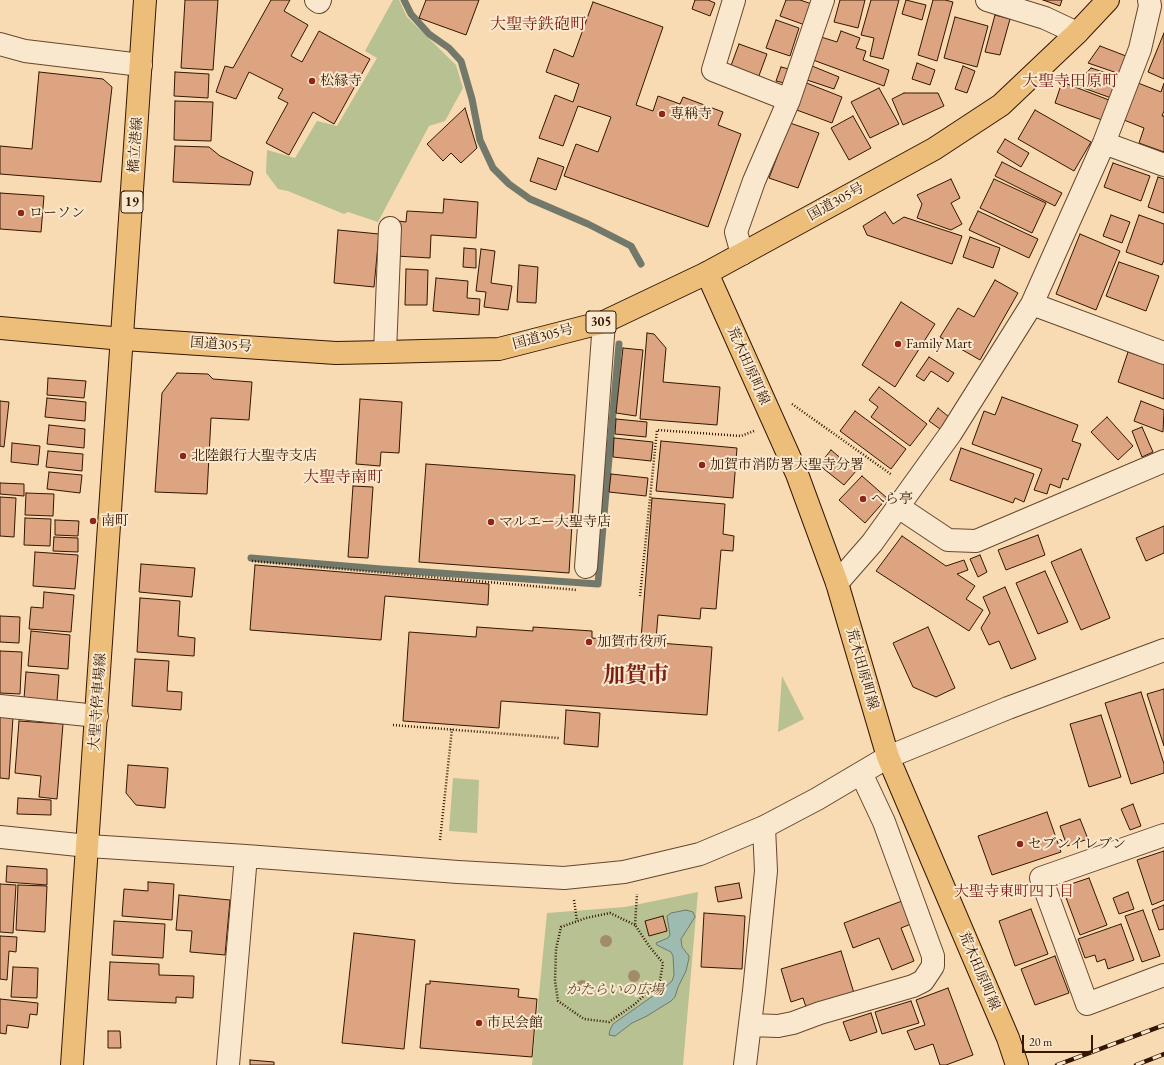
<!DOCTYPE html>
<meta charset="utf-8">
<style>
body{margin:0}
#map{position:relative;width:1164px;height:1065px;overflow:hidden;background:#f8dbb3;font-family:"EB Garamond",serif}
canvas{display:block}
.scale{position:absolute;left:1022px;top:1035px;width:71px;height:18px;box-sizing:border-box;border:2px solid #341601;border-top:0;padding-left:5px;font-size:12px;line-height:14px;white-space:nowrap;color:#341601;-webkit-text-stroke:3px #fae8ce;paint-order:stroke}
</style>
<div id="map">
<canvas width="1164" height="1065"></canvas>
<div class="scale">20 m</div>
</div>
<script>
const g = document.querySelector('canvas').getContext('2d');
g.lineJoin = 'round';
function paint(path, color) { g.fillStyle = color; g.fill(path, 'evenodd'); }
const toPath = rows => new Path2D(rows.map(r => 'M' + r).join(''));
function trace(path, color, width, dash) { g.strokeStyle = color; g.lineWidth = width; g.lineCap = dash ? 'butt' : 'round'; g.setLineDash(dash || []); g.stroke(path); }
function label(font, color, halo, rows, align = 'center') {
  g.font = font + ' "EB Garamond","Noto Serif JP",serif'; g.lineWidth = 4; g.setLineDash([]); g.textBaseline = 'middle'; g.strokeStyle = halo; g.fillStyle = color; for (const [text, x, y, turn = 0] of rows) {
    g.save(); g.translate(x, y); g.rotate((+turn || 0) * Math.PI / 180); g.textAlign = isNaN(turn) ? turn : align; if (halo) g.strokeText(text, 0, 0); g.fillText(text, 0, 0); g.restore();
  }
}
paint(toPath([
 [393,0,399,0,407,17,456,65,463,88,445,121,429,126,378,222,348,212,344,214,288,191,278,189,266,173,267,150,295,158,317,121,337,126,377,58,365,51],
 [782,676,804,719,778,732],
 [453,778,479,780,477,833,449,831],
 [698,892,683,1065,532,1065,547,913,625,907]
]), '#b7c191');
const water = toPath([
 [686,910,693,912,695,917,681,939,682,947,689,956,689,958,686,971,678,987,675,997,671,1001,647,1016,632,1023,615,1036,609,1035,610,1030,613,1024,660,991,672,981,674,975,673,956,671,952,657,945,656,943,668,938,670,935,667,916,671,913,686,910]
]);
paint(water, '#9dbbb0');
trace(water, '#73796a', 1);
trace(toPath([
 [404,0,411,14,429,34,449,48,461,61,472,99,480,140,493,168,509,184,530,199,588,224,631,246,641,264],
 [251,558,381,569,598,584,619,344]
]), '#73796a', 7);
const building = toPath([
 [185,0,218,0,213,70,181,68,185,0],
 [271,0,290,0,284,11,308,25,291,56,302,62,319,31,370,59,334,124,313,112,289,155,266,143,288,103,278,98,283,89,249,72,236,99,216,92,225,66,233,68,271,0],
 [426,0,479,0,466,35,419,18,426,0],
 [695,0,708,0,715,3,710,16,692,9,695,0],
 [786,0,800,0,812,4,805,25,780,16,786,0],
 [840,0,865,0,858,28,834,22,840,0],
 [871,0,899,0,883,59,870,56,874,38,861,35,871,0],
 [906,0,926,5,922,20,902,14,906,0],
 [933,0,945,0,953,2,937,61,918,55,933,0],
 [1043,0,1062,0,1060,6,1043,0],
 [593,2,663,27,636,105,653,111,658,96,680,104,683,97,723,112,718,125,741,134,708,227,564,176,576,144,598,152,611,117,578,106,563,146,539,138,555,95,573,102,579,84,546,72,554,49,573,57,593,2],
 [995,15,1010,19,1000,55,985,52,995,15],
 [955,17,988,26,977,67,944,58,955,17],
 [776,20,799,28,790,56,766,48,776,20],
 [841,31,860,38,856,48,866,51,863,60,889,70,884,86,813,60,821,37,837,42,841,31],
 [1164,33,1164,79,1148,72,1164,33],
 [739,44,767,54,757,81,729,71,739,44],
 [1100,46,1126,56,1120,74,1088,63,1100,46],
 [917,63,935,70,930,85,912,79,917,63],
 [812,66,839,77,834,89,807,80,812,66],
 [963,66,975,71,967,93,955,89,963,66],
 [781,67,789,69,784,83,776,81,781,67],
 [1091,68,1122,78,1114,99,1075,85,1091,68],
 [39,72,103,79,112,87,101,182,0,174,0,146,32,149,39,72],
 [175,72,209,74,208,98,174,96,175,72],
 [804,82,842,97,832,123,794,109,804,82],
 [1062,82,1109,100,1102,120,1055,103,1062,82],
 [1138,83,1161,92,1164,83,1164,111,1162,116,1164,116,1164,152,1139,143,1144,128,1124,120,1138,83],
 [879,88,899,124,870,138,851,102,879,88],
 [904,93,938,93,944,106,903,125,892,99,904,93],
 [175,101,213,102,211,141,174,140,175,101],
 [465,108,477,148,461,163,451,153,443,161,427,144,465,108],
 [1035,110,1091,142,1074,171,1018,139,1035,110],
 [853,116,871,148,849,160,831,128,853,116],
 [790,123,819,133,798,188,769,178,790,123],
 [1005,139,1029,153,1021,167,997,152,1005,139],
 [175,146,209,147,220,156,253,172,250,185,173,182,175,146],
 [538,158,564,167,556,190,530,181,538,158],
 [1002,162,1062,193,1055,206,995,176,1002,162],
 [1113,163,1150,176,1141,201,1104,187,1113,163],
 [1158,177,1164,179,1164,213,1148,207,1158,177],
 [951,179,960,198,951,203,962,224,951,230,917,218,922,204,917,195,951,179],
 [994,179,1046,203,1032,233,980,208,994,179],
 [0,193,44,196,41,232,0,229,0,193],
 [444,199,478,202,476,238,431,235,430,258,396,256,398,221,406,222,407,211,443,213,444,199],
 [978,211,1038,239,1029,258,969,230,978,211],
 [885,212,893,224,904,217,962,236,952,264,867,235,863,226,885,212],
 [1111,215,1130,222,1122,243,1103,236,1111,215],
 [1139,215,1164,224,1164,260,1162,265,1126,252,1139,215],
 [338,230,379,234,374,287,334,283,338,230],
 [1080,234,1120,251,1096,310,1056,294,1080,234],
 [970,237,1000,248,993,268,963,257,970,237],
 [464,248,476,249,476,268,463,267,464,248],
 [481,249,495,251,491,283,512,286,508,310,484,307,486,292,476,291,481,249],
 [1119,262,1159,276,1146,311,1106,296,1119,262],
 [519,265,538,267,536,303,517,302,519,265],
 [406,269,428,270,427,305,405,305,406,269],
 [436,278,468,281,467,298,480,299,479,315,433,311,436,278],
 [995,280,1018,293,980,360,940,337,958,308,974,317,995,280],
 [901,302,935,324,895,387,862,365,901,302],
 [647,333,654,334,666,348,663,382,720,387,717,425,640,419,647,333],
 [623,348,643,350,636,416,616,413,623,348],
 [1128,352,1164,364,1164,399,1118,382,1128,352],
 [929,357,954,373,948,382,931,371,924,381,916,376,929,357],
 [177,373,208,374,213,379,252,382,249,420,211,418,207,494,155,492,162,393,177,373],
 [48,378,86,381,84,398,47,395,48,378],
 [879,387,927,424,910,446,871,417,878,407,869,400,879,387],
 [1002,397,1078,425,1072,441,1081,444,1068,480,1063,478,1060,488,1050,484,1047,494,1034,490,1042,469,972,444,984,411,995,415,1002,397],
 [47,398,86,402,85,421,45,417,47,398],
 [360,399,402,402,399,453,381,452,380,466,356,464,360,399],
 [0,401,9,402,4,447,0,446,0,401],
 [1141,401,1164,410,1163,432,1134,421,1141,401],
 [938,408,949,417,940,429,929,421,938,408],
 [855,411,906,449,891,469,840,431,855,411],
 [1107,417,1133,446,1118,460,1091,432,1107,417],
 [616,419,647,422,646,437,615,434,616,419],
 [49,425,85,429,84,448,47,444,49,425],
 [1142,427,1153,452,1142,457,1132,431,1142,427],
 [614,438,653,442,651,461,613,457,614,438],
 [661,441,737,448,733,498,656,491,661,441],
 [12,443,40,446,38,465,11,462,12,443],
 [961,448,1034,474,1024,502,1015,498,1013,503,950,480,961,448],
 [831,450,856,471,844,485,819,465,831,450],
 [48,451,83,454,82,471,46,467,48,451],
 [426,464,575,475,569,573,419,562,426,464],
 [49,472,82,475,80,493,47,489,49,472],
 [611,474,648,478,646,496,609,492,611,474],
 [862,476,887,498,865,523,839,500,862,476],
 [0,483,24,484,24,496,0,494,0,483],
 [353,486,373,487,368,558,348,557,353,486],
 [26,493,54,494,53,516,25,515,26,493],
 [0,497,16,498,14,537,0,536,0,497],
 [652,498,725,504,723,534,734,536,733,551,721,550,716,609,701,608,700,619,658,615,656,640,641,639,652,498],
 [25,518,51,519,50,546,24,545,25,518],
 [55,520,79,521,78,536,55,535,55,520],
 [1164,526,1164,553,1146,561,1136,538,1164,526],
 [1038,535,1045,555,1006,570,998,550,1038,535],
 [902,536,946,566,964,560,968,570,957,574,975,586,966,599,983,610,969,631,876,571,902,536],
 [54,537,78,538,78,552,53,551,54,537],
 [1081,549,1110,618,1081,630,1051,562,1081,549],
 [35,552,78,555,75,589,33,586,35,552],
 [980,555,987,572,978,577,970,559,980,555],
 [141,564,195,568,192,597,139,592,141,564],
 [255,565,489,584,488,605,385,596,381,640,250,630,255,565],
 [1045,571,1068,622,1038,634,1016,583,1045,571],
 [1005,587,1036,659,1011,669,999,641,989,645,981,628,990,613,983,597,1005,587],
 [44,592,74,595,71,632,29,629,31,607,43,608,44,592],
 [140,598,180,601,178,636,195,638,194,656,137,652,140,598],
 [0,616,20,617,19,643,0,642,0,616],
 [477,627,533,631,533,627,592,631,592,638,712,647,707,715,501,701,499,728,403,721,409,632,476,637,477,627],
 [928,627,955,688,936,697,913,687,893,643,928,627],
 [31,631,70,635,68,669,28,666,31,631],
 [0,651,22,652,20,694,0,693,0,651],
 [135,659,169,661,167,691,182,692,181,710,132,706,135,659],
 [26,672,59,675,57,701,24,699,26,672],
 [1164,689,1164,746,1147,694,1164,689],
 [1141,692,1164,764,1164,773,1131,784,1105,703,1141,692],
 [566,710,600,713,598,747,564,744,566,710],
 [1101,715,1121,777,1089,787,1070,724,1101,715],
 [0,716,13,717,9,779,0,778,0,716],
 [19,721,63,724,57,799,39,797,41,776,15,773,19,721],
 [128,765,168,768,165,808,136,805,126,793,128,765],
 [18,798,51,800,51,815,17,814,18,798],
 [1133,804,1141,826,1130,830,1121,809,1133,804],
 [1047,812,1061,852,992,875,978,836,1047,812],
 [1080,819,1088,839,1067,846,1060,826,1080,819],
 [1164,851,1164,900,1152,905,1137,860,1164,851],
 [7,866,47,869,47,885,6,882,7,866],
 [1089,878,1107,925,1080,935,1062,887,1089,878],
 [148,882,174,884,172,920,122,916,124,889,148,891,148,882],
 [739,883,742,898,718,902,715,887,739,883],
 [0,884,16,885,13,933,0,932,0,884],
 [18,885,47,886,45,932,16,930,18,885],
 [1128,892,1134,909,1119,914,1113,898,1128,892],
 [179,895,230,900,225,955,190,952,192,931,176,930,179,895],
 [902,901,911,924,901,928,914,961,892,970,879,938,853,948,844,923,902,901],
 [1164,905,1164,929,1159,930,1152,910,1164,905],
 [1031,909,1048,954,1015,966,999,921,1031,909],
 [1143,910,1160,956,1142,962,1125,916,1143,910],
 [704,913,745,916,742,969,701,967,704,913],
 [663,916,667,931,649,936,645,921,663,916],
 [114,921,165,924,163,958,112,955,114,921],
 [1121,924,1134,960,1108,969,1105,959,1097,962,1095,955,1085,958,1078,939,1121,924],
 [354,933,415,940,404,1049,342,1043,354,933],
 [0,936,17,937,16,952,9,951,7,980,0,979,0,936],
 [841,951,854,993,806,1007,803,998,791,1002,781,969,841,951],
 [1055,956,1069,993,1035,1005,1021,969,1055,956],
 [110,962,159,964,159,975,194,976,193,998,176,997,176,1003,108,1000,110,962],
 [13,967,38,968,37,998,11,997,13,967],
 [430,981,519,989,518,997,537,999,532,1057,420,1048,426,984,430,984,430,981],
 [948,988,973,1055,946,1065,940,1065,933,1044,915,1050,907,1031,925,1025,916,1000,948,988],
 [0,999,38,1003,37,1015,30,1014,28,1028,7,1025,6,1034,0,1033,0,999],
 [911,1001,919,1023,882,1034,875,1012,911,1001],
 [871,1013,877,1032,850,1041,843,1022,871,1013],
 [108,1031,120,1031,121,1048,108,1048,108,1031],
 [250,1060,274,1062,274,1065,250,1065,250,1060]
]);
paint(building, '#dda481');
trace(building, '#341601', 1);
const minor = toPath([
 [316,0,319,2,320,0],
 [734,0,713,70,789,100],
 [987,0,1045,18,1077,33],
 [0,44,25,51,141,65],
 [1104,143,1164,165],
 [742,254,736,232,754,181,789,100,823,0],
 [1032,304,1164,353],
 [385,352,390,228],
 [897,506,948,540,976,541,1164,461],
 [586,567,604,322],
 [837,583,872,543,951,433,1032,304,1104,143,1140,49,1150,6,1149,0],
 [0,706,97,716],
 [1164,835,1041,878,1087,1004,1164,975],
 [0,837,88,846,246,856,458,872,564,878,624,872,700,854,764,827,817,799,888,757,1008,708,1164,650],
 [750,1025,778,1026,793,1023,820,1013,913,986,923,981,933,966,933,956,884,822,861,773],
 [228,1065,246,856],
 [745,1065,754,991,766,871,764,827]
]);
const major = toPath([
 [707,273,797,474,837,583,888,757,1008,1038,1017,1065],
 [72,1065,145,0]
]);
const highway = toPath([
 [0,328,123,339,336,353,385,352,499,349,604,322,707,273,934,149,1001,105,1077,33,1108,0]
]);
trace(minor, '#65472e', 24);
trace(major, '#341601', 24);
trace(highway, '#341601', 24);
trace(toPath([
 [792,404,892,475],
 [252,561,577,590],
 [640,596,657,430,741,436,754,431],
 [393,725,559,738],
 [440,840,452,729],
 [574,900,577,921],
 [635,925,610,913,586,918,561,927,556,949,555,981,558,1001,584,1019,609,1022,635,1004,660,980,663,963,649,946,635,925,637,894]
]), '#341601', 2.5, [1, 2]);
trace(minor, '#fae8ce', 22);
trace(major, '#ecbe7a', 22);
trace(highway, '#ecbe7a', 22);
const rail = toPath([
 [1057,1065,1164,1025],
 [1136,1065,1164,1054]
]);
trace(rail, '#341601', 4.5);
trace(rail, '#fae8ce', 3, [9]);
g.fillStyle = '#a28b69';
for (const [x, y] of [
 [606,941],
 [634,976],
 [582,986]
]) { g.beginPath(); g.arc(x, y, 6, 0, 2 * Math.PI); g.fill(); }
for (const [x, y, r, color] of [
 [312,81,4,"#8f2418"],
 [662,114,4,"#8f2418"],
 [21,213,4,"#8f2418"],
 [898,344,4,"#8f2418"],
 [183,456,4,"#8f2418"],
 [702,465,4,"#8f2418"],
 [863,499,4,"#8f2418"],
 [93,521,4,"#8f2418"],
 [491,522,4,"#8f2418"],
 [589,642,4,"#8f2418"],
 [1020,844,4,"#8f2418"],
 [479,1023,4,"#8f2418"]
]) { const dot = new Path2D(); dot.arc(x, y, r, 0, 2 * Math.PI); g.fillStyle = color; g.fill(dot); trace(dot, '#fae8ce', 1.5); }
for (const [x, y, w] of [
 [132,202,22],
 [601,322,30]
]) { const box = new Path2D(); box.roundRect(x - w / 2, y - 11, w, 22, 3); g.fillStyle = '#fae8ce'; g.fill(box); trace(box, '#341601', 1); }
label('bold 13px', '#341601', null, [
 ["19",132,202],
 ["305",601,322]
]);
label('14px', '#341601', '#fae8ce', [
 ["松縁寺",320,81],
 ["専稱寺",670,114],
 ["ローソン",29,213],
 ["Family Mart",906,344],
 ["北陸銀行大聖寺支店",191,456],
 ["加賀市消防署大聖寺分署",710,465],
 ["へら亭",871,499],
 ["南町",101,521],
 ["マルエー大聖寺店",499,522],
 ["加賀市役所",597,642],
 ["セブンイレブン",1028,844],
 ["市民会館",487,1023]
], 'left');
label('14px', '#341601', '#fae8ce', [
 ["橋立港線",136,145,-86],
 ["国道305号",836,202,-29],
 ["国道305号",543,337,-15],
 ["国道305号",221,345,4],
 ["荒木田原町線",748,366,66],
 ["荒木田原町線",862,669,74],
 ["大聖寺停車場線",98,702,-86],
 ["荒木田原町線",979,971,67]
]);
label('italic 14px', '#5b492c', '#fae8ce', [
 ["かたらいの広場",615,990]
]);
label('15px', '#7a1f14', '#fae8ce', [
 ["大聖寺東町四丁目",1014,892]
]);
label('16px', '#7a1f14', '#fae8ce', [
 ["大聖寺鉄砲町",538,25],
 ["大聖寺田原町",1070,82],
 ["大聖寺南町",343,478]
]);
label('bold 22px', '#7a1f14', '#fae8ce', [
 ["加賀市",636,676]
]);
</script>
